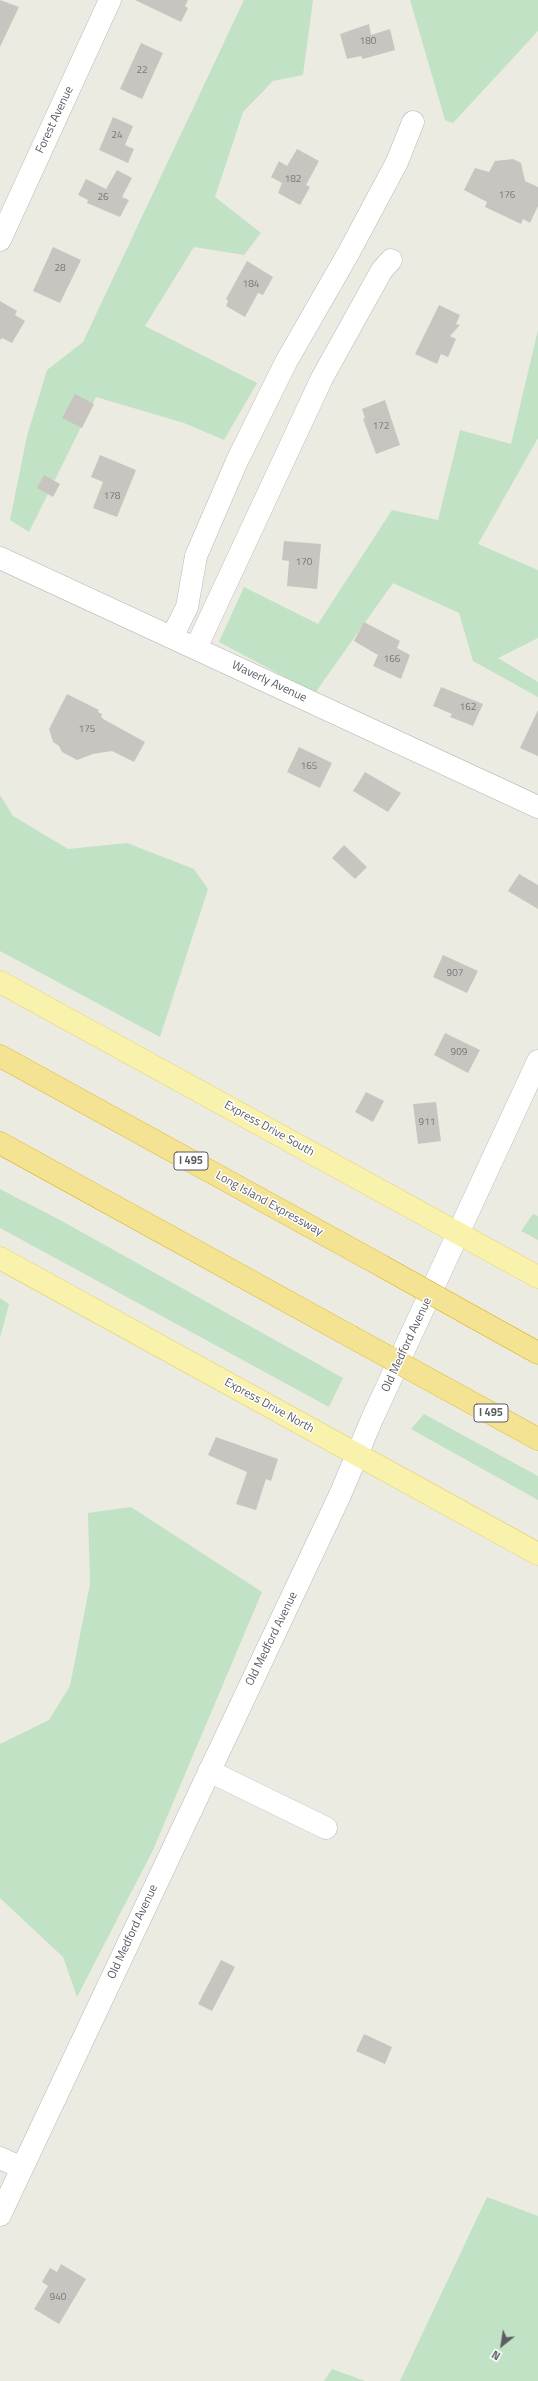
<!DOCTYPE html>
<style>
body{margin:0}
#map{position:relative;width:538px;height:2381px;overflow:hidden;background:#ecebe2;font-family:"Titillium Web",sans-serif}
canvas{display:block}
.north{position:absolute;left:482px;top:2325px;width:40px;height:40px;-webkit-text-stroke:3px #fff;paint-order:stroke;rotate:210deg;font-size:11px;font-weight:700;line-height:16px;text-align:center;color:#5b5d62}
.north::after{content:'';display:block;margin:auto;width:14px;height:18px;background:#5b5d62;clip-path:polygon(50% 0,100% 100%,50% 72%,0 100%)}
</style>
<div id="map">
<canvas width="538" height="2381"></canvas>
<div class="north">N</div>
</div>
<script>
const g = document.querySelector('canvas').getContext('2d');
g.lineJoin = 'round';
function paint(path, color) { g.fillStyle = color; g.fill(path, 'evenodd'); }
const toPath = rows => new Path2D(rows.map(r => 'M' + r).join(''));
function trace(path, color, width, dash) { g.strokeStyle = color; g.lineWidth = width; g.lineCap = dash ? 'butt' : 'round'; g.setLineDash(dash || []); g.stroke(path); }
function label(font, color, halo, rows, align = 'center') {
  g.font = font + ' "Titillium Web",sans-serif'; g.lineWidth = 3; g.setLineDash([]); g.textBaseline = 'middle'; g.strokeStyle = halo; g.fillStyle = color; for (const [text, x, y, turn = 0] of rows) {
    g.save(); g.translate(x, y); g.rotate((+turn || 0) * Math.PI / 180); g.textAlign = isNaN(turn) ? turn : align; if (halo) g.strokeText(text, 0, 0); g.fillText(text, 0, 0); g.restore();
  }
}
paint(toPath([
 [244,0,313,0,303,75,273,81,243,112,215,197,261,233,244,255,194,247,145,326,257,383,224,440,184,423,96,397,29,532,10,520,27,436,47,370,83,342],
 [410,0,538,0,538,31,453,123,445,120],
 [538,330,538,438,478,544,538,570,538,638,498,658,538,682,538,697,473,661,459,613,393,583,315,693,219,642,244,587,318,624,392,510,438,520,460,430,511,444],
 [0,795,13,816,68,849,127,843,194,869,208,889,160,1037,0,951],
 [0,1189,60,1220,343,1378,329,1407,0,1228],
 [533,1214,538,1216,538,1240,521,1231],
 [0,1298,9,1304,0,1338],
 [424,1414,538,1476,538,1500,411,1429],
 [131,1507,262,1592,153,1850,77,1997,63,1957,0,1898,0,1744,49,1720,70,1686,90,1584,88,1513],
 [487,2197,538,2216,538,2381,400,2381],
 [332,2369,365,2381,324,2381]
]), '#c1e2c4');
paint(toPath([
 [0,0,19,7,0,47],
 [135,0,188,0,185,6,188,8,181,22],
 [369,24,371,35,390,29,395,50,363,59,361,56,347,59,340,34],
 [141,43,163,53,142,99,120,89],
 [113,117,133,126,125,145,134,149,128,163,99,150],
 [297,149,319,161,306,185,310,187,300,205,278,193,282,183,271,177,279,161,287,166],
 [513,159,521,163,525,181,538,187,538,206,530,223,523,219,521,224,485,207,487,202,464,190,475,168,489,172,495,161],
 [117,170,132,178,122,197,129,200,120,217,87,203,88,200,78,195,86,179,106,189],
 [53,247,81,260,60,303,33,291],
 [247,261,273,277,263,295,258,293,245,317,226,306,228,301,226,299],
 [0,301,17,311,15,315,25,321,12,343,2,338,0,340],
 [439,305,460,315,456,324,460,325,450,336,456,339,448,357,441,354,437,364,415,354],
 [75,394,94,404,82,428,62,418],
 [385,400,400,445,376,454,363,419,365,418,362,409],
 [100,455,136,470,117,517,93,508,103,482,91,477],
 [44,475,60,484,53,497,37,488],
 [284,541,321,544,317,589,287,586,289,561,282,560],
 [364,622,400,641,397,648,410,655,401,679,373,666,378,655,354,641],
 [441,687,483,704,473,726,450,717,452,714,433,706],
 [67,694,99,710,98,712,102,714,101,717,105,720,145,742,134,762,112,751,93,754,77,760,62,752,59,746,53,742,49,729],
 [538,710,538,756,520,748],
 [299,747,332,763,320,788,287,772],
 [365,772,401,793,388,812,353,791],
 [344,845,367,867,355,879,332,858],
 [519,874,538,885,538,909,508,891],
 [443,955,478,971,467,993,433,977],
 [445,1033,480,1050,468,1073,434,1055],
 [366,1092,384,1101,373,1122,355,1112],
 [436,1102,441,1141,418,1144,413,1104],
 [216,1437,278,1459,271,1481,266,1479,256,1510,236,1504,247,1472,208,1455],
 [221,1960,235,1967,212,2011,198,2004],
 [364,2034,392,2047,385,2064,356,2051],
 [61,2264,86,2279,59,2324,34,2309,48,2286,42,2282,50,2268,57,2272]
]), '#c8c5c0');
const minor = toPath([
 [0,240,110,0],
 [0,558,538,807],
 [172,637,187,607,196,556,237,461,286,362,349,252,397,162,413,122],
 [196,648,322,378,382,270,391,260],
 [209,1771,326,1828],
 [0,2158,22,2168],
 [0,2215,340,1495,372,1419,538,1061]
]);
const major = toPath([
 [0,982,538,1277],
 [0,1258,538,1554]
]);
const highway = toPath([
 [0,1056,382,1266],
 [0,1143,350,1336],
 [475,1318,538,1353],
 [443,1387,538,1439]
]);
trace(minor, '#b5b7bc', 23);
trace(major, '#e5cb63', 23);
trace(highway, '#dbae13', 23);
trace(minor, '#fff', 22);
trace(major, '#f8f2ac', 22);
trace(highway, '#f3e392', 22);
const highwayBridge = toPath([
 [382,1266,475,1318],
 [350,1336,443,1387]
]);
trace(highwayBridge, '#dbae13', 23, []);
trace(highwayBridge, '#f3e392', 22);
label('10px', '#76777a', null, [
 ["180",368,42],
 ["22",142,71],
 ["24",117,136],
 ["182",293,180],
 ["176",507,196],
 ["26",103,198],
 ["28",60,269],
 ["184",251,285],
 ["172",381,427],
 ["178",112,497],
 ["170",304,563],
 ["166",392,660],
 ["162",468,708],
 ["175",87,730],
 ["165",309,767],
 ["907",455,974],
 ["909",459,1053],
 ["911",427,1123],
 ["940",58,2298]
]);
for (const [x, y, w] of [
 [191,1161,34],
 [491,1413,34]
]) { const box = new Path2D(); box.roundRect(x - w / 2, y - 9, w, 18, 3); g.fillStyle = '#fff'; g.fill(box); trace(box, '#5b5d62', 1); }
label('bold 11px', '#5b5d62', null, [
 ["I 495",191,1161],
 ["I 495",491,1413]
]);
label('12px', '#5b5d62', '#fff', [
 ["Forest Avenue",55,120,-65],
 ["Waverly Avenue",269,682,25],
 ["Express Drive South",269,1129,29],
 ["Long Island Expressway",269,1204,29],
 ["Old Medford Avenue",407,1345,-65],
 ["Express Drive North",269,1406,29],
 ["Old Medford Avenue",272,1639,-64],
 ["Old Medford Avenue",133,1932,-65]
]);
</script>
